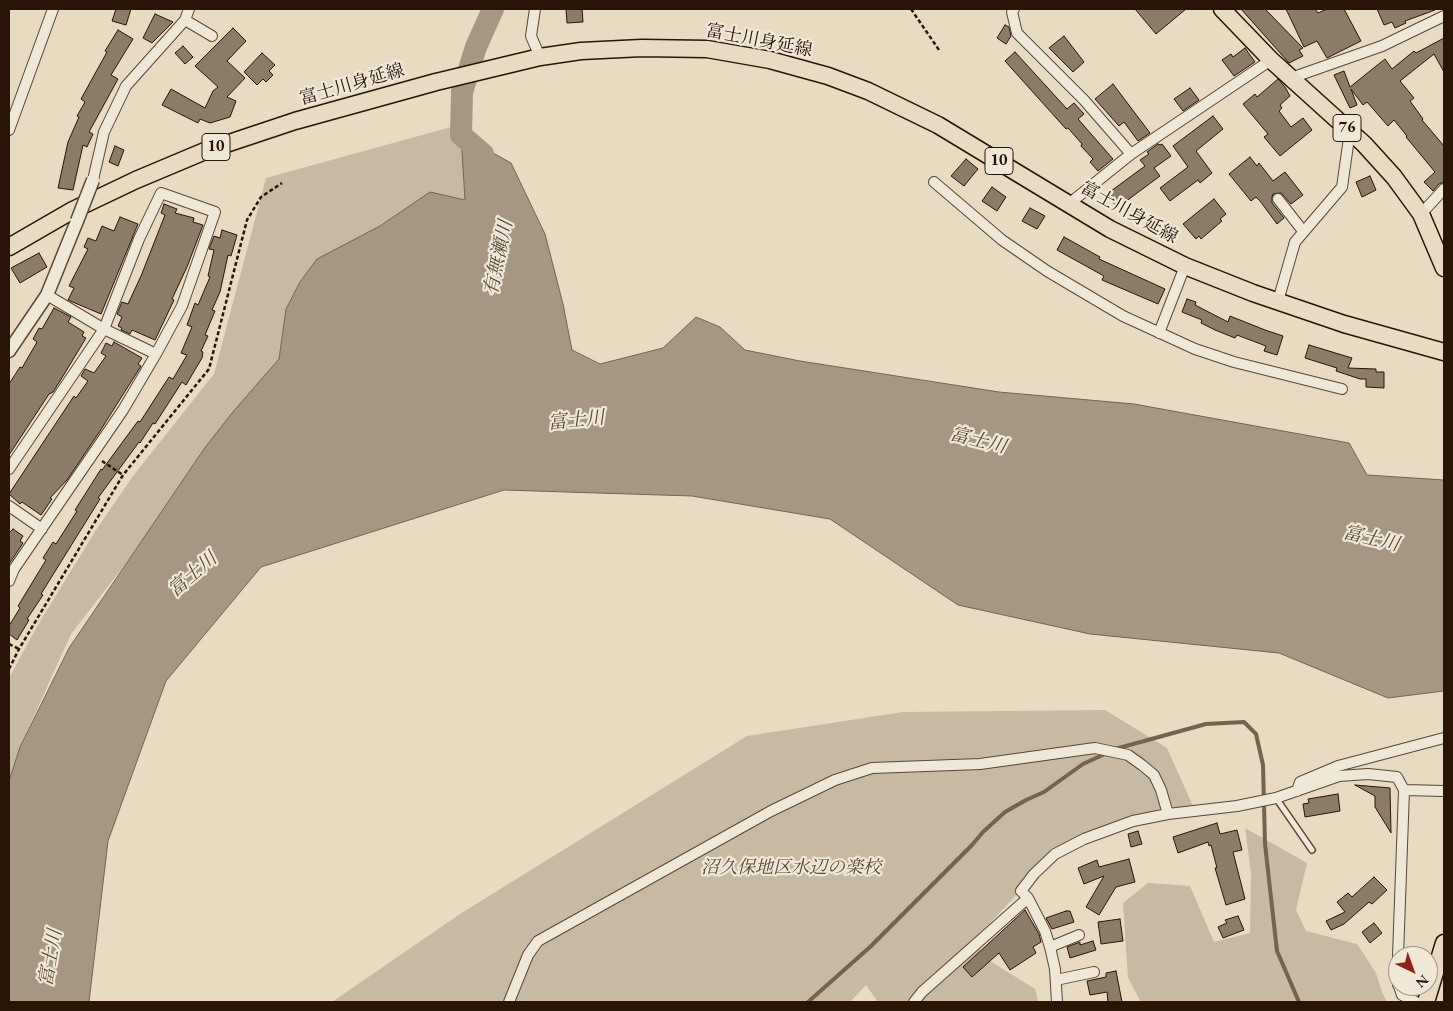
<!DOCTYPE html>
<meta charset="utf-8">
<style>
body{margin:0}
#map{position:relative;width:1453px;height:1011px;overflow:hidden;background:#e8dbc2;font-family:"EB Garamond",serif}
canvas{display:block}
.frame{position:absolute;inset:0;border:10px solid #291405;pointer-events:none}
.north{position:absolute;left:1388px;top:946px;width:50px;height:50px;box-sizing:border-box;background:#f0e8d7;border:1px solid #a09383;border-radius:50%;rotate:138deg;font-size:14px;font-weight:700;line-height:20px;text-align:center;color:#291405}
.north::after{content:'';display:block;margin:auto;width:18px;height:22px;background:#8f2418;clip-path:polygon(50% 0,100% 100%,50% 72%,0 100%)}
</style>
<div id="map">
<canvas width="1453" height="1011"></canvas>
<div class="frame"></div>
<div class="north">N</div>
</div>
<script>
const g = document.querySelector('canvas').getContext('2d');
g.lineJoin = 'round';
function paint(path, color) { g.fillStyle = color; g.fill(path, 'evenodd'); }
const toPath = rows => new Path2D(rows.map(r => 'M' + r).join(''));
function trace(path, color, width, dash) { g.strokeStyle = color; g.lineWidth = width; g.lineCap = dash ? 'butt' : 'round'; g.setLineDash(dash || []); g.stroke(path); }
function label(font, color, halo, rows, align = 'center') {
  g.font = font + ' "EB Garamond","Noto Serif JP",serif'; g.lineWidth = 4.5; g.setLineDash([]); g.textBaseline = 'middle'; g.strokeStyle = halo; g.fillStyle = color; for (const [text, x, y, turn = 0] of rows) {
    g.save(); g.translate(x, y); g.rotate((+turn || 0) * Math.PI / 180); g.textAlign = isNaN(turn) ? turn : align; if (halo) g.strokeText(text, 0, 0); g.fillText(text, 0, 0); g.restore();
  }
}
paint(toPath([
 [462,124,465,201,317,259,300,282,286,309,279,359,174,493,130,558,71,634,20,747,9,785,9,678,39,623,96,530,133,476,214,374,266,178],
 [1105,710,1167,748,1193,806,1139,814,1055,854,973,941,990,961,1035,989,1038,1002,878,1002,866,985,850,1002,332,1002,460,914,747,736,903,712],
 [1245,828,1307,863,1296,910,1306,931,1357,944,1376,973,1382,992,1387,1002,1141,1002,1128,978,1123,903,1148,883,1190,886,1214,942,1250,933,1251,873]
]), '#c8b9a2');
const water = toPath([
 [461,135,511,163,545,234,563,304,572,350,600,364,663,348,696,317,720,327,745,350,800,361,999,392,1134,404,1349,443,1367,475,1444,480,1444,691,1388,698,1279,653,1090,634,958,605,830,519,692,496,504,490,261,567,166,681,108,841,89,1002,9,1002,9,781,20,747,69,648,204,449,232,413,279,359,286,309,300,282,317,259,380,226,430,192,465,200,461,135]
]);
paint(water, '#a79782');
trace(water, '#756350', 1);
trace(toPath([
 [1115,749,1206,724,1244,722,1256,734,1263,765,1265,844,1277,951,1299,1002],
 [808,1002,870,947,972,845,983,832,1005,812,1026,800,1044,792,1083,764,1107,753]
]), '#756350', 4);
trace(toPath([
 [483,154,461,135,462,92,476,47,493,9]
]), '#a79782', 22);
const building = toPath([
 [116,9,131,9,126,25,112,21,116,9],
 [566,9,582,9,583,22,567,23,566,9],
 [1135,9,1186,9,1156,34,1135,9],
 [1241,9,1265,9,1303,48,1299,50,1303,56,1289,63,1241,9],
 [1286,9,1315,9,1318,13,1327,9,1344,9,1361,41,1327,58,1317,41,1304,47,1286,9],
 [1377,9,1434,9,1435,10,1405,21,1406,23,1395,28,1392,22,1384,25,1377,9],
 [155,14,173,22,152,43,143,38,155,14],
 [1005,25,1009,27,1011,36,1006,44,997,38,1005,25],
 [233,28,246,41,227,61,245,78,227,97,236,101,230,117,210,123,200,119,198,123,162,105,171,89,205,108,213,91,218,87,195,66,233,28],
 [118,30,133,39,111,75,118,79,89,132,93,134,87,147,83,145,73,190,58,188,68,142,79,117,77,116,85,102,81,99,107,52,105,51,118,30],
 [1064,36,1084,62,1073,72,1049,48,1064,36],
 [1444,38,1444,72,1434,54,1400,81,1414,98,1410,101,1423,119,1422,120,1444,146,1444,182,1439,184,1433,191,1424,182,1435,172,1406,137,1407,136,1394,120,1388,126,1367,102,1363,105,1351,89,1357,105,1350,108,1334,75,1344,71,1350,87,1385,59,1392,69,1414,51,1416,53,1444,38],
 [183,46,193,57,185,64,175,53,183,46],
 [1245,48,1255,62,1234,76,1222,60,1231,54,1233,57,1245,48],
 [1015,52,1067,109,1074,103,1084,114,1078,119,1113,159,1098,171,1090,162,1093,159,1081,146,1082,144,1068,128,1066,129,1005,61,1015,52],
 [262,53,275,65,269,71,273,75,266,82,263,79,257,85,244,72,262,53],
 [1278,79,1285,87,1290,96,1280,105,1282,108,1279,111,1291,127,1303,118,1312,130,1280,156,1264,137,1268,134,1243,104,1255,94,1257,97,1278,79],
 [1113,84,1150,133,1138,141,1124,122,1119,126,1095,99,1113,84],
 [1190,88,1199,100,1183,111,1174,99,1190,88],
 [1213,116,1223,129,1196,151,1212,173,1200,183,1198,180,1170,201,1160,188,1188,167,1173,146,1213,116],
 [1158,144,1160,145,1162,144,1171,156,1154,168,1160,176,1125,202,1124,200,1116,206,1107,194,1145,166,1140,160,1149,154,1147,152,1158,144],
 [115,146,124,150,118,166,109,162,115,146],
 [1250,157,1257,166,1259,163,1273,181,1285,172,1303,195,1291,204,1281,193,1273,194,1272,197,1272,203,1284,218,1277,224,1260,201,1256,197,1251,201,1229,174,1250,157],
 [966,159,978,169,964,186,951,176,966,159],
 [1370,176,1376,190,1362,197,1356,182,1370,176],
 [992,187,1006,197,997,211,982,201,992,187],
 [1214,199,1226,214,1220,219,1222,221,1201,239,1199,236,1196,239,1183,224,1214,199],
 [164,204,177,209,175,213,194,218,193,222,203,225,187,267,172,299,174,300,155,340,132,330,130,334,121,330,122,328,118,326,122,317,117,314,122,302,128,304,141,276,165,215,161,213,164,204],
 [1030,208,1045,216,1037,229,1022,221,1030,208],
 [120,217,138,224,101,314,68,300,74,288,69,286,88,249,84,247,88,238,96,241,102,226,114,231,120,217],
 [222,230,237,235,231,256,228,255,220,292,212,310,215,311,205,335,208,336,201,351,203,352,202,358,186,385,182,382,155,424,153,423,140,443,139,442,98,498,100,499,41,594,43,595,27,619,29,620,17,640,9,634,9,626,20,608,18,606,46,560,43,558,53,542,56,544,77,511,75,510,101,469,102,470,138,421,140,422,169,377,173,379,187,355,181,353,192,327,187,325,195,303,198,305,210,277,208,276,214,250,209,249,214,236,220,238,222,230],
 [1064,237,1100,257,1099,259,1165,289,1158,304,1102,280,1104,276,1057,250,1064,237],
 [39,253,47,267,20,283,11,268,39,253],
 [1187,299,1196,302,1195,305,1228,322,1230,316,1265,330,1283,336,1277,355,1264,351,1266,346,1237,335,1235,338,1215,330,1201,323,1202,320,1182,312,1187,299],
 [54,308,71,317,68,322,84,332,82,336,86,338,60,381,53,392,49,394,9,455,9,384,20,367,22,368,37,342,33,339,39,328,42,329,54,308],
 [114,342,142,358,138,364,141,366,100,431,67,480,50,498,52,499,41,515,22,502,20,504,9,494,74,396,76,398,88,381,81,376,85,369,94,373,106,356,101,353,106,343,112,346,114,342],
 [1309,345,1352,358,1348,368,1376,369,1376,372,1384,372,1384,388,1366,387,1366,379,1360,379,1336,371,1337,368,1305,358,1309,345],
 [13,529,23,536,20,541,23,543,9,564,9,533,13,529],
 [1355,785,1390,788,1391,833,1375,807,1375,796,1355,785],
 [1338,794,1340,811,1305,817,1303,804,1309,803,1308,799,1338,794],
 [1217,823,1220,834,1237,830,1242,850,1233,852,1245,899,1226,905,1215,868,1217,868,1211,845,1209,846,1208,842,1178,853,1173,837,1217,823],
 [1138,831,1142,844,1131,847,1128,834,1138,831],
 [1129,859,1135,882,1116,887,1099,915,1086,907,1104,876,1084,884,1078,868,1097,860,1099,867,1129,859],
 [1374,877,1387,890,1372,904,1369,902,1344,924,1331,930,1326,921,1345,912,1337,902,1348,893,1352,897,1374,877],
 [1025,910,1039,934,1041,942,1033,947,1036,953,1010,970,999,953,972,977,963,967,1025,910],
 [1066,911,1070,911,1074,922,1052,929,1046,918,1066,911],
 [1238,916,1244,930,1223,938,1218,927,1227,923,1225,920,1238,916],
 [1120,919,1123,941,1101,944,1098,922,1120,919],
 [1374,923,1382,933,1370,943,1362,932,1374,923],
 [1093,941,1096,950,1070,958,1067,947,1080,942,1080,945,1093,941],
 [1116,971,1122,1002,1108,1002,1107,992,1090,995,1087,981,1106,977,1106,973,1116,971]
]);
paint(building, '#8c7b67');
trace(building, '#291405', 1);
const service = toPath([
 [1276,798,1312,850]
]);
const minor = toPath([
 [535,9,531,36,540,57],
 [1014,9,1012,12,1017,33,1084,100,1131,154],
 [185,20,212,36],
 [1291,78,1382,46,1444,16],
 [9,130,53,9],
 [93,180,104,132,126,86,185,20,189,9],
 [934,182,1002,240,1047,271,1123,316,1195,349,1234,362,1342,389],
 [1278,199,1303,231],
 [1070,203,1131,154,1271,60],
 [1421,214,1444,189],
 [47,295,104,329,156,354],
 [1278,301,1295,242,1342,187,1350,131],
 [1159,333,1185,266],
 [9,469,104,329,139,239,161,193,215,212,182,306,156,354,123,410,14,569,9,581],
 [9,506,42,529],
 [1404,790,1444,791],
 [1297,791,1300,782,1338,766,1444,738],
 [1050,947,1079,935],
 [1398,957,1398,985],
 [1056,980,1094,972],
 [1399,986,1402,995,1416,1002],
 [509,1002,528,955,538,941,771,811,835,780,872,768,980,764,1095,748,1128,755,1142,765,1154,775,1161,790,1168,814],
 [914,1002,922,992,1028,898],
 [1057,1002,1055,969,1050,947,1045,931,1028,898,1021,891,1034,874,1055,854,1084,839,1133,821,1168,814,1237,806,1276,798,1339,776,1368,774,1397,777,1404,790,1398,956]
]);
const tertiary = toPath([
 [9,351,47,295,77,221]
]);
const primary = toPath([
 [1222,9,1271,60,1364,144,1394,177,1421,214,1444,268],
 [9,247,73,210,136,180,205,151,295,121,436,82,540,57,581,51,642,48,707,49,770,60,828,76,868,91,938,125,1110,229,1185,266,1253,293,1344,324,1444,352],
 [1426,1002,1444,943]
]);
trace(service, '#594634', 8);
trace(minor, '#594634', 12);
trace(tertiary, '#594634', 15);
trace(primary, '#291405', 19);
trace(toPath([
 [911,9,939,50],
 [102,461,123,475],
 [9,644,19,649],
 [9,669,19,649,123,475,209,369,247,220,261,197,282,183]
]), '#291405', 2.5, [4, 2.5]);
trace(service, '#f0e8d7', 5);
trace(minor, '#f0e8d7', 10);
trace(tertiary, '#f0e8d7', 12);
trace(primary, '#e8dbc2', 16);
const tertiaryBridge = toPath([
 [77,221,93,180]
]);
trace(tertiaryBridge, '#594634', 15, []);
trace(tertiaryBridge, '#f0e8d7', 12);
for (const [x, y, w] of [
 [1347,128,28],
 [216,147,28],
 [999,161,28]
]) { const box = new Path2D(); box.roundRect(x - w / 2, y - 13.5, w, 27, 4); g.fillStyle = '#f0e8d7'; g.fill(box); trace(box, '#291405', 1); }
label('bold 16px', '#291405', null, [
 ["76",1347,128],
 ["10",216,147],
 ["10",999,161]
]);
label('18px', '#291405', '#f0e8d7', [
 ["富士川身延線",759,41,11],
 ["富士川身延線",352,85,-16],
 ["富士川身延線",1129,213,29]
]);
label('italic 18px', '#594634', '#f0e8d7', [
 ["沼久保地区水辺の楽校",791,868]
]);
label('italic 19px', '#5b4837', '#f0e8d7', [
 ["有無瀬川",499,258,-78],
 ["富士川",576,421,-6],
 ["富士川",978,441,14],
 ["富士川",1371,539,13],
 ["富士川",193,575,-41],
 ["富士川",51,958,-80]
]);
</script>
